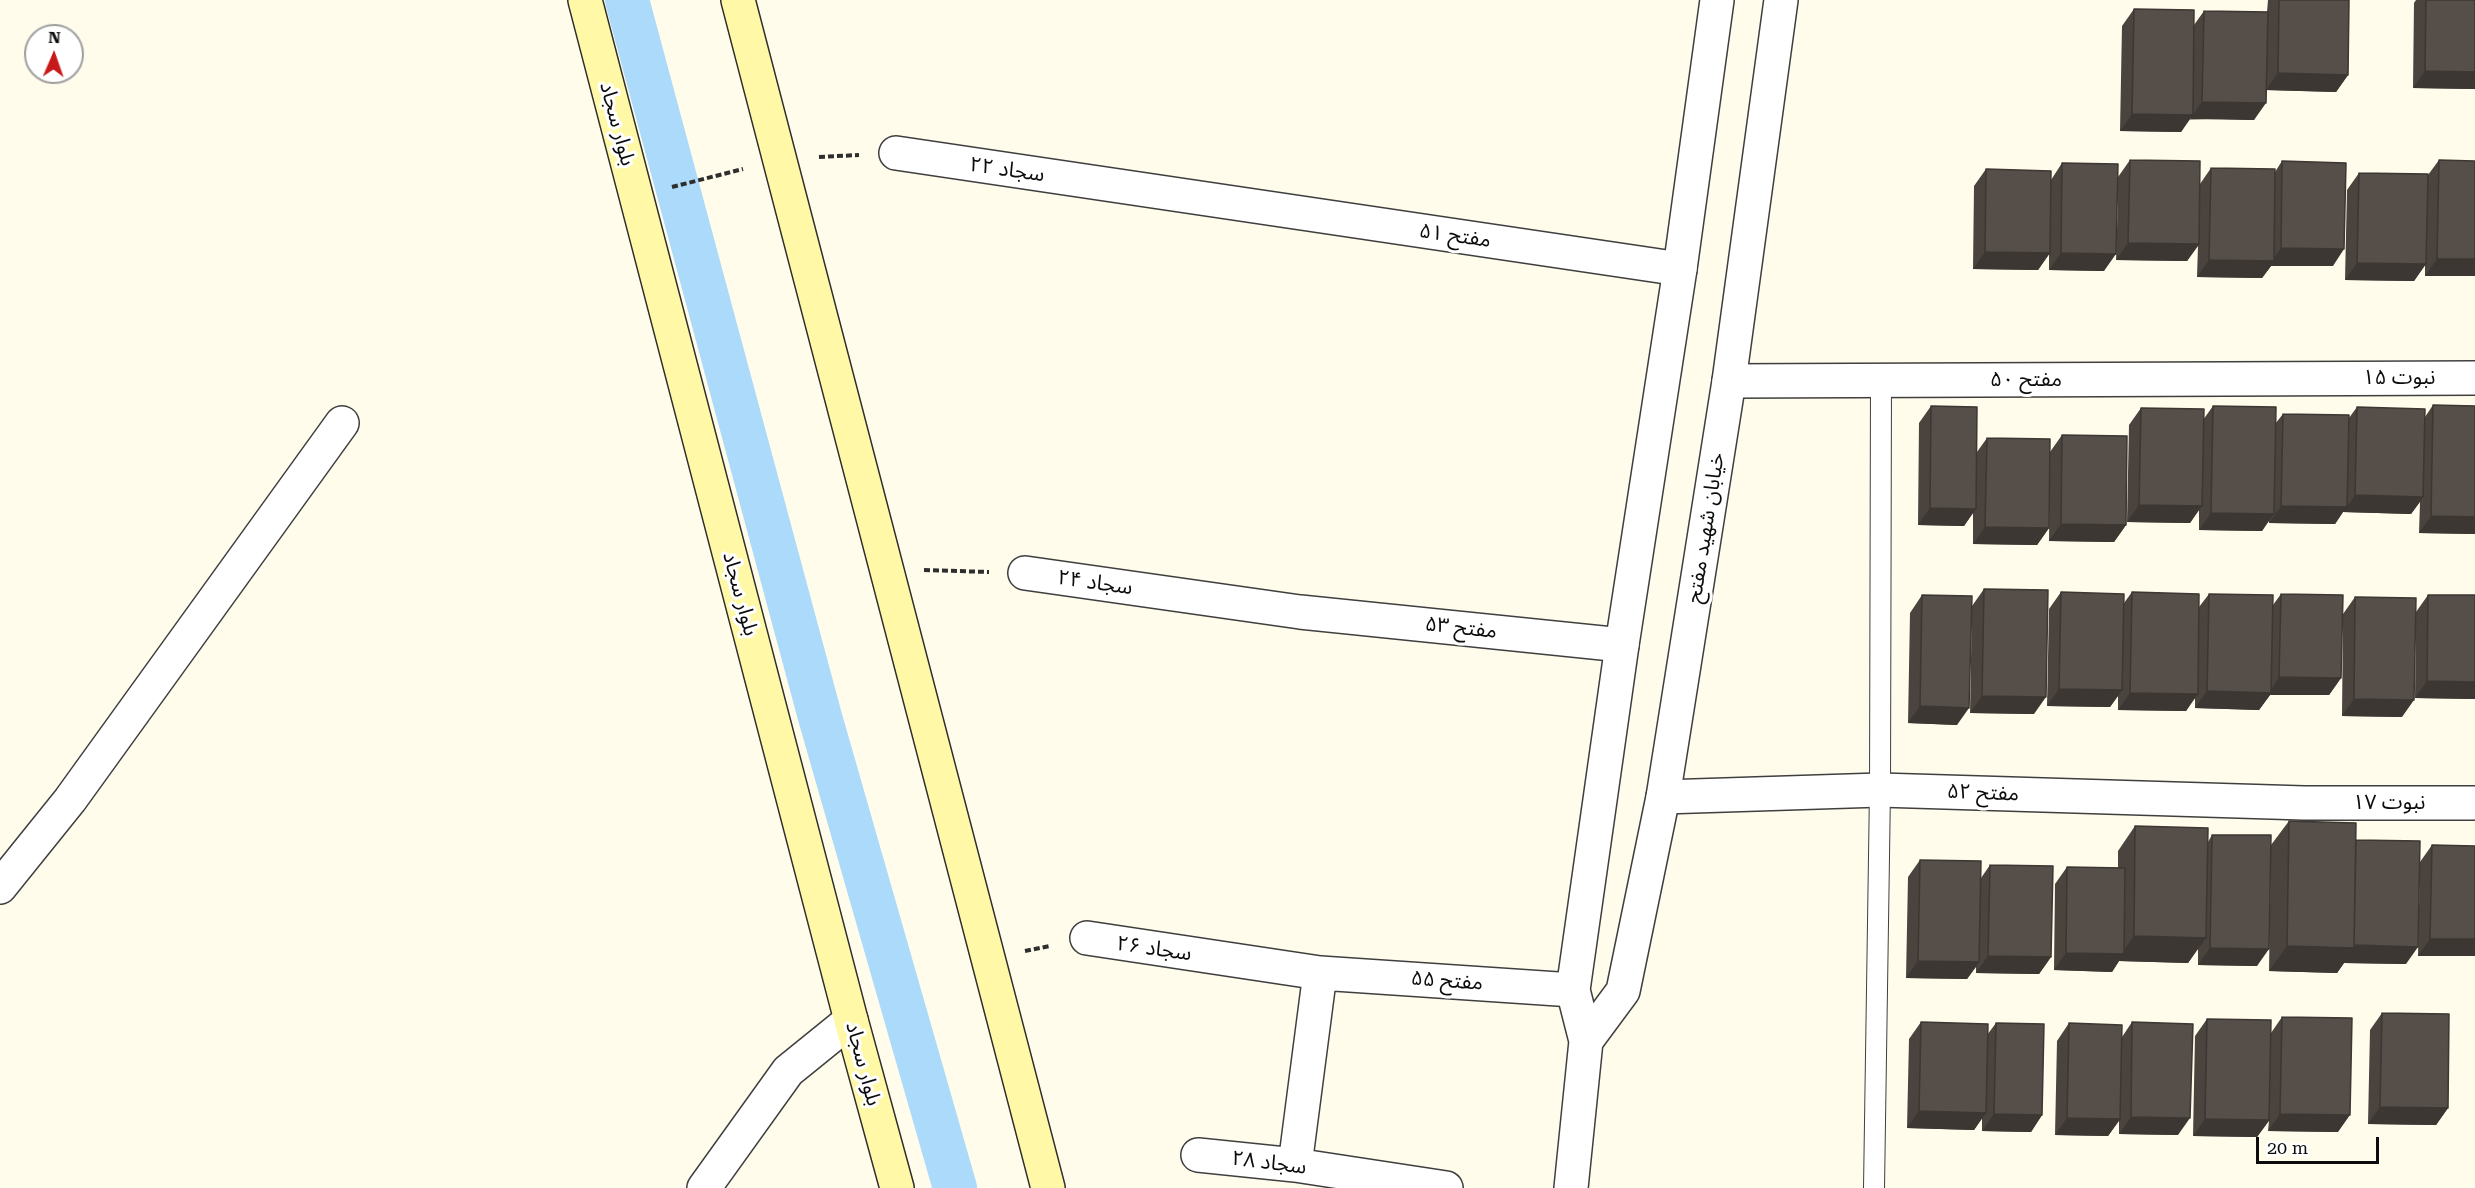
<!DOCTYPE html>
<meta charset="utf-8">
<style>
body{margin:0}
#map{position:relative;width:2475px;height:1188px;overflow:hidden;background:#fffcec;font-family:"Roboto Serif",serif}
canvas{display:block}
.north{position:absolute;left:24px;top:24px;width:60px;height:60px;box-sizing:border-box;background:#fff;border:2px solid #9e9e9e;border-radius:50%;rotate:2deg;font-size:16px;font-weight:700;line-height:24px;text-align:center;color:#0c0c0c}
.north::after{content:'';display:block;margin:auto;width:21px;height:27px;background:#c8191a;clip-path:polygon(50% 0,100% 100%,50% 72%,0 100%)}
.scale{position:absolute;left:2256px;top:1137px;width:123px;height:27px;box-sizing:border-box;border:3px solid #0c0c0c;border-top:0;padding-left:8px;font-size:18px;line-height:21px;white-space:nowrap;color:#0c0c0c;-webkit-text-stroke:4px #fff;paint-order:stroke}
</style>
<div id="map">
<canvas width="2475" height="1188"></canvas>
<div class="north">N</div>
<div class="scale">20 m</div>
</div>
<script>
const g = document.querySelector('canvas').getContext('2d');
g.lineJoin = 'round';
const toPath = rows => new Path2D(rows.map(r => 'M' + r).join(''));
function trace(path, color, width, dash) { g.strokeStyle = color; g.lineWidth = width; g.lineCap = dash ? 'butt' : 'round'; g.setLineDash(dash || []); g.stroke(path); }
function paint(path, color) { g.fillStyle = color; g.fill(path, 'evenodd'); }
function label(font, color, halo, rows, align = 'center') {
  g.font = font + ' "Roboto Serif","Noto Sans Arabic",serif'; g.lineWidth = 6; g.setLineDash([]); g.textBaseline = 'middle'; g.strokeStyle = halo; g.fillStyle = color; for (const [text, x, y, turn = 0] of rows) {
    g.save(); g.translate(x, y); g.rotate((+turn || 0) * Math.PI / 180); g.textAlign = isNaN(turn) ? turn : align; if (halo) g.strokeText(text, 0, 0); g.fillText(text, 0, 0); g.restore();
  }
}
trace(toPath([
 [627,0,820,717,955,1188]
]), '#acdafb', 44);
const service = toPath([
 [1874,1188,1880,790,1881,380]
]);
const minor = toPath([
 [896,153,1680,269],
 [1729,381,2475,378],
 [1025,573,1300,612,1622,645],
 [1663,797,1880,790,2304,803,2475,803],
 [0,887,70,800,342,423],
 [1087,938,1320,973,1573,990],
 [1198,1155,1295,1165,1446,1188],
 [1295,1165,1320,973],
 [704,1188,788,1071,851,1020]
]);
const tertiary = toPath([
 [1586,1041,1623,991,1663,797,1729,381,1781,0],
 [1571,1188,1586,1041,1573,990,1622,645,1680,269,1717,0]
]);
const secondary = toPath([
 [585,0,851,1020,897,1188],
 [738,0,1048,1188]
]);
trace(service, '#3f3f3f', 22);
trace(minor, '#3f3f3f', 36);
trace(tertiary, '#3f3f3f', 36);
trace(secondary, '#2e2e2e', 36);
trace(toPath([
 [819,157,859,155],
 [672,187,743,169],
 [924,570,989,572],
 [1025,951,1050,946]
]), '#2e2e2e', 4, [6, 3]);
trace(service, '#fff', 20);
trace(minor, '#fff', 33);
trace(tertiary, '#fff', 33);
trace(secondary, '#fff9a7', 33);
paint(toPath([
 [2268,0,2349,0,2348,75,2336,92,2266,90,2254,120,2190,118,2181,132,2120,131,2122,26,2134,9,2194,25,2204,11,2267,12],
 [2416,0,2475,0,2475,89,2413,88,2414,3],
 [2130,160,2200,184,2211,168,2275,172,2282,161,2333,266,2271,266,2262,278,2197,277,2198,246,2187,261,2116,260,2118,199,2104,271,2049,270,2049,254,2038,270,1973,269,1974,186,1986,169,2051,180,2062,163,2118,177],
 [2439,160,2475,161,2475,276,2425,276,2425,265,2414,281,2345,280,2347,190,2359,173,2428,175],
 [2433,405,2475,406,2475,534,2419,533,2420,502,2411,514,2343,512,2335,524,2269,523,2269,519,2262,531,2199,530,2199,509,2190,523,2127,522,2129,425,2141,408,2203,420,2213,406,2275,424,2283,414,2349,418,2357,407,2425,417],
 [1931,406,1977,452,1987,438,2049,528,2037,545,1973,544,1973,512,1964,526,1918,525,1919,423],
 [2062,435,2126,525,2114,542,2049,541,2050,452],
 [1984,589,2034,714,1970,713,1972,606],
 [2061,592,2124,603,2132,592,2199,607,2209,594,2273,605,2281,594,2341,678,2329,695,2270,695,2259,710,2195,708,2195,697,2186,711,2118,710,2118,696,2110,707,2047,706,2049,609],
 [1922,595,1957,725,1908,723,1910,613],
 [2428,595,2475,699,2415,698,2416,612],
 [2355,597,2402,717,2342,716,2343,614],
 [2289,821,2356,840,2406,964,2344,963,2337,973,2269,971,2271,845],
 [2135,826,2208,842,2212,835,2257,966,2198,965,2198,948,2188,963,2119,961,2112,972,2054,970,2055,884,2067,867,2118,868,2118,851],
 [2432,845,2475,846,2475,956,2418,956,2420,862],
 [1920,860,1981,878,1990,865,2051,957,2039,974,1976,973,1976,967,1967,979,1906,978,1908,877],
 [2382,1013,2448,1108,2436,1125,2368,1124,2370,1030],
 [2282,1017,2338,1132,2268,1131,2269,1121,2257,1137,2193,1136,2195,1036,2207,1019,2271,1033],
 [1921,1022,1987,1035,1996,1023,2042,1115,2031,1132,1982,1131,1982,1118,1974,1130,1907,1128,1909,1039],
 [2132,1022,2178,1135,2119,1134,2119,1121,2108,1136,2055,1135,2057,1041,2069,1023,2122,1037]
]), '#4a433e');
paint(toPath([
 [2425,71,2475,72,2475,89,2413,88],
 [2278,73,2348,75,2336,92,2266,90],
 [2202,102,2266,103,2254,120,2190,119],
 [2132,114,2193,115,2181,132,2120,131],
 [2128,243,2199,244,2187,261,2116,260],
 [2281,248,2344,249,2333,266,2271,266,2262,278,2197,277,2209,260,2272,261],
 [1985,252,2050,253,2038,270,1973,269],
 [2061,253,2116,254,2104,271,2049,270],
 [2437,259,2475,259,2475,276,2425,276],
 [2357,263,2426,264,2414,281,2345,280],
 [2355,495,2423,497,2411,514,2343,512,2335,524,2269,523,2281,506,2347,507],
 [2139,505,2202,506,2190,523,2127,522],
 [1930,508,1976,509,1964,526,1918,525],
 [2211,513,2274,514,2262,531,2199,530],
 [2431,516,2475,517,2475,534,2419,533],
 [2061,524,2126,525,2114,542,2049,541],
 [1985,527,2049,528,2037,545,1973,544],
 [2279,677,2341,678,2329,695,2270,695,2259,710,2195,708,2207,691,2269,693],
 [2427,681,2475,682,2475,699,2415,698],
 [2059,689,2122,690,2110,707,2047,706],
 [2130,693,2198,694,2186,711,2118,710],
 [1982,696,2046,697,2034,714,1970,713],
 [2354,699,2414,700,2402,717,2342,716],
 [1920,706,1969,708,1957,725,1908,723],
 [2134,936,2206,938,2188,963,2119,961,2112,972,2054,970,2066,953,2121,954],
 [2430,939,2475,939,2475,956,2418,956],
 [2354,945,2418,947,2406,964,2344,963,2337,973,2269,971,2287,946],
 [2210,948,2269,949,2257,966,2198,965],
 [1988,956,2051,957,2039,974,1976,973],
 [1918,961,1979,962,1967,979,1906,978],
 [2380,1107,2448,1108,2436,1125,2368,1124],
 [1919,1111,1986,1113,1974,1130,1907,1128],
 [1994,1114,2042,1115,2031,1132,1982,1131],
 [2280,1114,2350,1115,2338,1132,2268,1131],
 [2131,1117,2190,1118,2178,1135,2119,1134],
 [2067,1118,2120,1119,2108,1136,2055,1135],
 [2205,1119,2269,1120,2257,1137,2193,1136]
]), '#3c3732');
const building = toPath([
 [2279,0,2349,0,2348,75,2278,73,2279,0],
 [2426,0,2475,0,2475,72,2425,71,2426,0],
 [2134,9,2194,10,2193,115,2132,114,2134,9],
 [2204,11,2268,12,2266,103,2202,102,2204,11],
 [2130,160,2200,161,2199,244,2128,243,2130,160],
 [2439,160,2475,161,2475,259,2437,259,2439,160],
 [2282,161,2346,163,2344,249,2281,248,2282,161],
 [2062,163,2118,164,2116,254,2061,253,2062,163],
 [2211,168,2275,169,2274,261,2209,260,2211,168],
 [1986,169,2051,171,2050,253,1985,252,1986,169],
 [2359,173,2428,174,2426,264,2357,263,2359,173],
 [2433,405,2475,406,2475,517,2431,516,2433,405],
 [1931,406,1977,407,1976,509,1930,508,1931,406],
 [2213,406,2276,407,2274,514,2211,513,2213,406],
 [2357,407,2425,409,2423,497,2355,495,2357,407],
 [2141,408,2204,409,2202,506,2139,505,2141,408],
 [2283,414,2349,415,2347,507,2281,506,2283,414],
 [2062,435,2127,436,2126,525,2061,524,2062,435],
 [1987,438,2050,439,2049,528,1985,527,1987,438],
 [1984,589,2048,590,2046,697,1982,696,1984,589],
 [2061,592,2124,594,2122,690,2059,689,2061,592],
 [2132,592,2199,594,2198,694,2130,693,2132,592],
 [2209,594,2273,595,2271,693,2207,691,2209,594],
 [2281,594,2343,595,2341,678,2279,677,2281,594],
 [1922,595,1972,596,1969,708,1920,706,1922,595],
 [2428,595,2475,595,2475,682,2427,681,2428,595],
 [2355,597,2416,598,2414,700,2354,699,2355,597],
 [2289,821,2356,823,2354,948,2287,946,2289,821],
 [2135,826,2208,828,2206,938,2134,936,2135,826],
 [2212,835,2271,835,2269,949,2210,948,2212,835],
 [2356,840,2420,841,2418,947,2354,945,2356,840],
 [2432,845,2475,846,2475,939,2430,939,2432,845],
 [1920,860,1981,861,1979,962,1918,961,1920,860],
 [1990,865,2053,866,2051,957,1988,956,1990,865],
 [2067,867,2125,868,2124,954,2066,953,2067,867],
 [2382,1013,2449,1014,2448,1108,2380,1107,2382,1013],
 [2282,1017,2352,1018,2350,1115,2280,1114,2282,1017],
 [2207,1019,2271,1020,2269,1120,2205,1119,2207,1019],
 [1921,1022,1988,1024,1986,1113,1919,1111,1921,1022],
 [2132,1022,2193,1024,2190,1118,2131,1117,2132,1022],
 [1996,1023,2044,1024,2042,1115,1994,1114,1996,1023],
 [2069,1023,2122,1025,2120,1119,2067,1118,2069,1023]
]);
paint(building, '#564e48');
trace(building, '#3c3732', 1.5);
label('21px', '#0c0c0c', '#fff', [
 ["بلوار سجاد",617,124,75],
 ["سجاد ۲۲",1007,170,8],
 ["مفتح ۵۱",1455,236,8],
 ["نبوت ۱۵",2399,378],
 ["مفتح ۵۰",2026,380],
 ["خیابان شهید مفتح",1706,528,-81],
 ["سجاد ۲۴",1095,583,8],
 ["بلوار سجاد",740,594,75],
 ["مفتح ۵۳",1461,628,6],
 ["مفتح ۵۲",1983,793,2],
 ["نبوت ۱۷",2389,803],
 ["سجاد ۲۶",1154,949,8],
 ["مفتح ۵۵",1447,981,4],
 ["بلوار سجاد",863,1064,75],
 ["سجاد ۲۸",1269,1163,7]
]);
</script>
